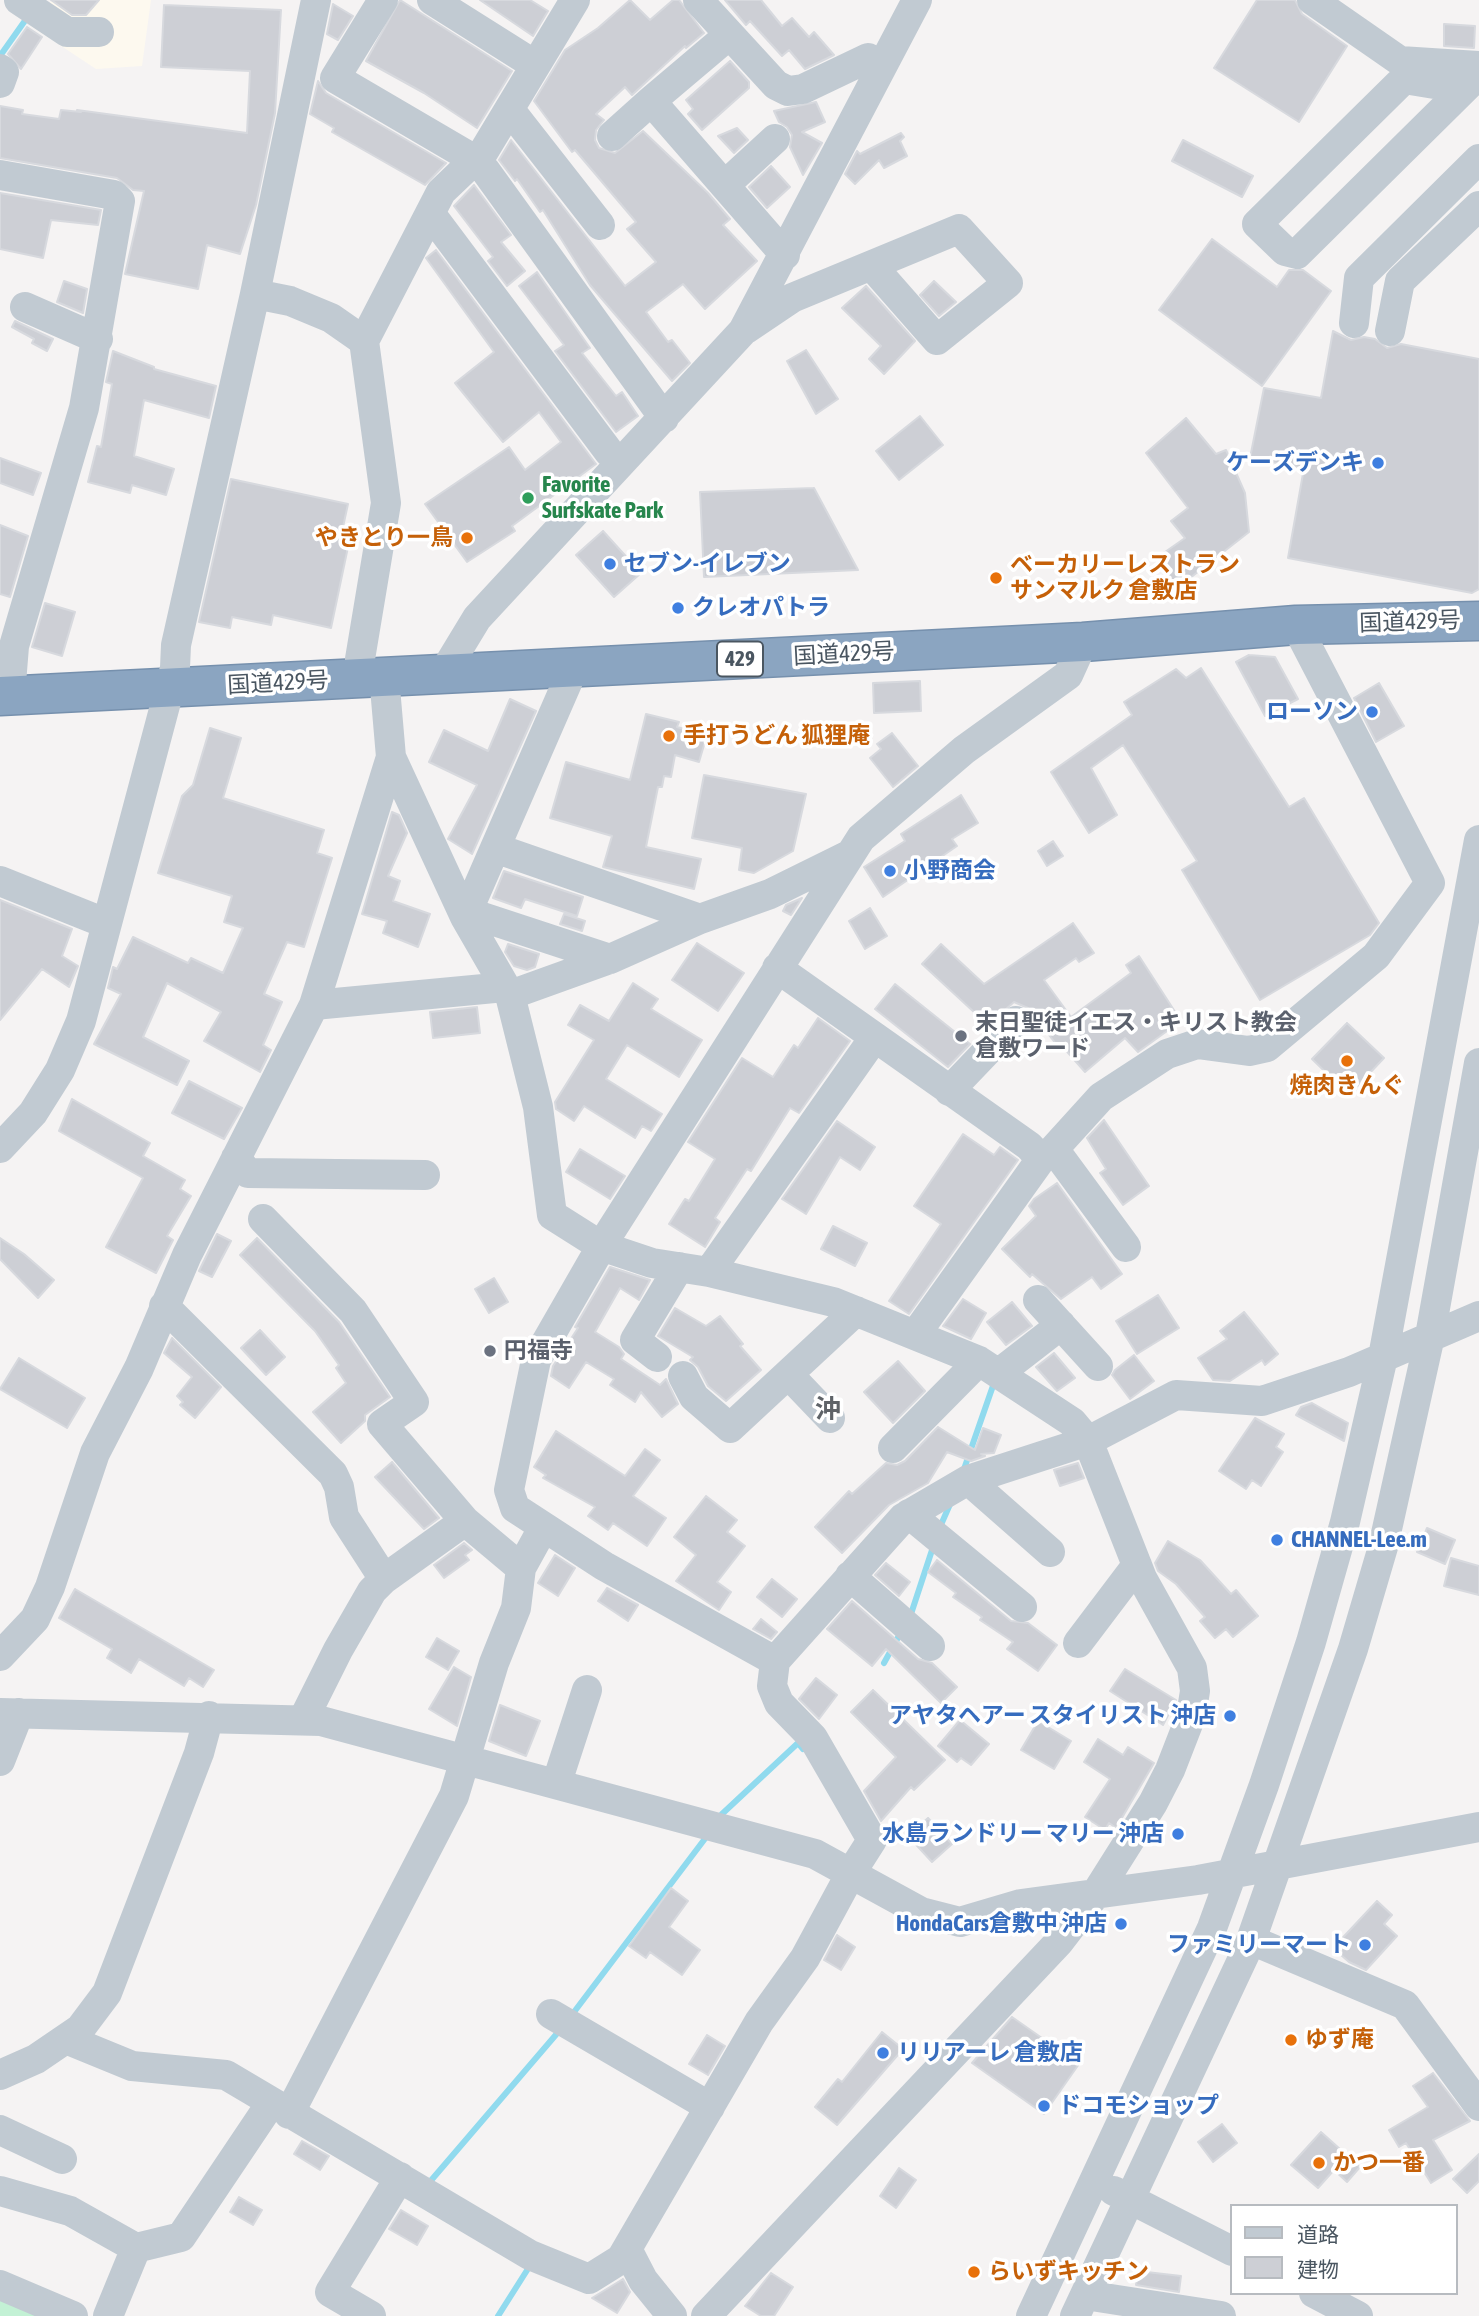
<!DOCTYPE html>
<meta charset="utf-8">
<style>
body{margin:0}
#map{position:relative;width:1479px;height:2316px;overflow:hidden;background:#f5f3f3;font-family:"Asap Condensed","Noto Sans JP",sans-serif}
canvas{display:block}
.legend{position:absolute;left:1230px;top:2204px;width:228px;height:91px;box-sizing:border-box;background:#fff;border:2px solid #b7bbc0;margin:0;padding:9px 12px;list-style:none;font-size:21px;color:#4a5661}
.legend li{display:flex;align-items:center;gap:14px;height:35px}
.legend b{width:35px;border:2px solid #b7bbc0}
</style>
<div id="map">
<canvas width="1479" height="2316"></canvas>
<ul class="legend">
<li><b style="height:9px;background:#c1cad2"></b>道路</li>
<li><b style="height:19px;background:#cdcfd5"></b>建物</li>
</ul>
</div>
<script>
const g = document.querySelector('canvas').getContext('2d');
g.lineJoin = 'round';
function paint(path, color) { g.fillStyle = color; g.fill(path, 'evenodd'); }
const toPath = rows => new Path2D(rows.map(r => 'M' + r).join(''));
function trace(path, color, width, dash) { g.strokeStyle = color; g.lineWidth = width; g.lineCap = dash ? 'butt' : 'round'; g.setLineDash(dash || []); g.stroke(path); }
function label(font, color, halo, rows, align = 'center') {
  g.font = font + ' "Asap Condensed","Noto Sans JP",sans-serif'; g.lineWidth = 7; g.setLineDash([]); g.textBaseline = 'middle'; g.strokeStyle = halo; g.fillStyle = color; for (const [text, x, y, turn = 0] of rows) {
    g.save(); g.translate(x, y); g.rotate((+turn || 0) * Math.PI / 180); g.textAlign = isNaN(turn) ? turn : align; if (halo) g.strokeText(text, 0, 0); g.fillText(text, 0, 0); g.restore();
  }
}
paint(toPath([
 [52,0,151,0,142,66,96,69,31,26]
]), '#fdf9ef');
paint(toPath([
 [0,2294,52,2316,0,2316]
]), '#c3f1d5');
trace(toPath([
 [0,56,29,15],
 [963,1472,995,1380],
 [940,1527,951,1502],
 [910,1617,934,1544],
 [884,1663,901,1632],
 [722,1814,798,1743,803,1749],
 [571,2016,707,1836],
 [428,2184,560,2030],
 [498,2316,531,2264]
]), '#90daee', 6);
const building = toPath([
 [51,0,99,0,86,15,72,15,51,0],
 [400,0,512,71,477,128,424,93,366,61,400,0],
 [480,0,530,0,548,11,533,36,480,0],
 [630,0,650,20,673,0,679,0,704,33,686,48,685,46,632,95,625,87,596,114,604,120,596,130,595,140,599,148,615,153,643,131,708,193,730,219,723,225,757,261,705,309,683,284,646,312,668,342,672,340,690,363,672,381,590,285,543,210,540,212,517,179,515,181,499,160,511,140,625,286,656,262,627,229,636,222,575,150,572,152,534,101,565,50,598,28,630,0],
 [725,0,761,0,782,26,792,18,809,37,814,32,834,55,805,69,789,50,782,56,750,21,746,25,725,0],
 [1257,0,1295,0,1302,14,1347,46,1299,122,1214,68,1257,0],
 [333,4,353,16,338,40,327,34,333,4],
 [164,5,281,10,275,113,256,205,240,254,207,245,198,289,125,274,144,191,133,190,117,178,0,158,0,106,23,110,22,114,59,119,61,110,81,112,77,110,247,133,250,71,161,67,164,5],
 [1444,24,1475,26,1474,48,1444,46,1444,24],
 [27,27,42,37,21,69,8,54,27,27],
 [730,61,749,82,749,88,702,130,688,114,693,109,686,100,730,61],
 [318,81,326,93,446,163,425,185,332,132,334,128,310,114,318,81],
 [816,102,825,122,802,132,822,143,803,175,790,147,792,135,787,127,779,122,774,111,816,102],
 [737,128,748,140,734,153,718,136,737,128],
 [901,133,904,137,900,141,907,156,884,168,879,160,855,184,845,174,857,151,860,154,901,133],
 [1183,140,1253,176,1242,197,1172,161,1183,140],
 [771,166,790,187,767,208,749,187,771,166],
 [474,185,511,235,501,242,525,271,507,286,488,261,493,257,454,206,474,185],
 [0,193,101,210,98,225,51,220,43,258,0,249,0,193],
 [1212,239,1277,287,1289,270,1303,270,1331,291,1262,386,1159,310,1212,239],
 [436,250,596,464,512,526,515,531,467,562,425,504,509,447,525,470,561,442,539,412,503,442,455,383,494,352,426,258,436,250],
 [537,272,590,348,582,353,616,396,622,392,638,416,616,432,555,351,564,345,519,286,537,272],
 [64,281,87,289,83,313,57,302,64,281],
 [934,281,956,302,939,316,920,295,934,281],
 [866,286,915,341,884,374,869,359,881,346,842,308,866,286],
 [15,321,53,339,47,351,32,343,34,339,12,327,15,321],
 [1333,331,1351,340,1364,337,1375,339,1387,348,1401,344,1479,359,1479,589,1472,593,1288,558,1304,468,1250,458,1264,388,1321,398,1333,331],
 [806,350,838,399,816,414,787,361,806,350],
 [113,351,154,367,154,369,216,386,209,418,144,400,134,456,174,469,166,495,132,485,130,493,88,482,97,446,101,447,112,384,106,382,113,351],
 [920,416,943,445,899,480,876,451,920,416],
 [1186,418,1216,454,1226,450,1245,493,1249,532,1176,589,1155,559,1185,538,1171,521,1188,508,1146,453,1186,418],
 [0,458,41,473,33,495,0,483,0,458],
 [231,479,348,504,343,527,352,528,331,628,273,615,271,625,232,617,230,628,199,622,231,479],
 [814,488,858,570,704,577,700,492,814,488],
 [0,525,28,536,10,597,0,594,0,525],
 [603,531,641,573,614,597,576,555,603,531],
 [45,603,75,612,62,656,32,647,45,603],
 [1249,655,1275,657,1298,699,1265,716,1236,662,1249,655],
 [1201,668,1289,807,1304,798,1379,923,1370,935,1260,1000,1182,870,1197,861,1123,745,1091,768,1117,815,1089,833,1051,772,1132,715,1124,702,1176,669,1186,678,1201,668],
 [920,681,921,711,874,713,873,683,920,681],
 [1379,683,1404,726,1376,742,1354,698,1379,683],
 [510,699,536,711,472,854,448,839,477,785,429,762,444,730,488,751,510,699],
 [646,714,679,722,677,727,707,735,699,762,675,755,671,777,664,776,662,787,658,787,646,847,701,859,694,889,603,867,612,836,550,818,566,762,630,780,646,714],
 [210,728,241,738,223,798,324,830,317,853,332,858,304,947,287,942,264,994,282,1002,263,1045,271,1050,260,1072,204,1041,221,1012,167,983,143,1037,189,1061,177,1085,94,1044,121,994,108,988,113,967,117,969,133,937,188,963,191,958,223,973,243,928,224,922,232,896,158,873,182,796,193,785,210,728],
 [892,733,918,766,893,787,870,758,881,749,877,744,892,733],
 [704,775,806,794,793,851,754,873,739,870,742,848,692,838,704,775],
 [961,795,978,823,952,839,957,846,883,897,864,867,905,841,901,834,961,795],
 [392,812,399,815,407,833,388,876,400,881,393,901,430,914,418,947,383,933,387,921,362,914,392,812],
 [1053,841,1063,856,1047,866,1038,851,1053,841],
 [504,871,583,897,577,916,525,899,521,908,493,898,504,871],
 [802,898,791,915,783,911,786,905,802,898],
 [0,900,72,929,62,956,78,966,69,987,42,969,0,1020,0,900],
 [870,908,887,936,865,949,849,921,870,908],
 [564,914,585,921,582,931,560,924,564,914],
 [1073,923,1094,953,1079,962,1076,958,1044,980,1071,1017,1131,973,1126,965,1139,956,1181,1021,1138,1052,1125,1038,1085,1072,1062,1046,1059,1048,1036,1018,1033,1020,1028,1008,1014,1002,988,1025,922,964,941,944,984,984,1073,923],
 [697,943,744,973,718,1011,672,980,697,943],
 [508,944,539,954,535,967,527,970,514,966,505,952,508,944],
 [633,983,658,999,651,1009,702,1040,679,1077,627,1045,606,1079,662,1114,651,1131,642,1126,635,1138,584,1106,574,1121,556,1109,555,1102,594,1040,568,1025,580,1005,609,1021,633,983],
 [895,984,970,1044,948,1067,875,1009,895,984],
 [477,1007,480,1033,433,1038,430,1012,477,1007],
 [818,1018,850,1041,799,1113,790,1108,751,1171,747,1169,715,1218,720,1222,705,1247,669,1224,685,1199,689,1201,715,1159,688,1142,742,1058,773,1077,794,1045,798,1048,818,1018],
 [1347,1023,1384,1058,1349,1095,1312,1059,1347,1023],
 [189,1081,242,1108,224,1139,172,1113,189,1081],
 [72,1099,150,1143,143,1156,185,1180,180,1189,191,1196,167,1236,173,1240,156,1273,106,1247,143,1178,59,1131,72,1099],
 [1104,1120,1149,1186,1123,1205,1100,1173,1106,1169,1087,1138,1104,1120],
 [837,1121,875,1147,860,1170,840,1157,806,1214,782,1199,837,1121],
 [963,1134,994,1155,1000,1147,1018,1160,909,1314,889,1301,941,1224,914,1206,963,1134],
 [580,1149,625,1176,610,1199,566,1172,580,1149],
 [1057,1183,1122,1274,1101,1289,1092,1277,1061,1299,1032,1274,1030,1277,1002,1249,1036,1216,1029,1206,1034,1199,1057,1183],
 [833,1226,867,1243,855,1266,821,1249,833,1226],
 [217,1234,231,1241,212,1277,199,1271,217,1234],
 [0,1238,24,1254,54,1280,38,1298,0,1259,0,1238],
 [257,1238,339,1322,390,1397,365,1415,365,1421,341,1443,313,1412,346,1383,336,1368,339,1365,315,1331,240,1255,257,1238],
 [610,1267,650,1280,639,1300,620,1288,595,1332,619,1347,624,1354,621,1359,660,1385,666,1379,678,1404,662,1417,641,1392,635,1402,610,1385,614,1379,586,1362,569,1388,551,1376,553,1366,578,1328,575,1327,610,1267],
 [494,1278,508,1302,489,1313,475,1289,494,1278],
 [1158,1295,1179,1328,1137,1354,1116,1321,1158,1295],
 [963,1299,986,1313,971,1339,943,1326,963,1299],
 [1012,1302,1032,1326,1006,1345,987,1322,1012,1302],
 [675,1308,706,1326,720,1316,743,1344,740,1346,761,1370,726,1401,708,1386,698,1367,690,1360,693,1357,658,1336,675,1308],
 [1244,1312,1278,1354,1265,1365,1262,1360,1230,1381,1213,1380,1198,1358,1227,1339,1220,1331,1244,1312],
 [260,1330,285,1357,266,1375,241,1348,260,1330],
 [172,1338,221,1387,195,1418,180,1405,183,1402,177,1396,192,1377,164,1353,172,1338],
 [1054,1353,1075,1378,1057,1391,1036,1367,1054,1353],
 [1134,1355,1154,1381,1130,1399,1112,1375,1115,1370,1134,1355],
 [19,1358,85,1398,67,1428,0,1389,19,1358],
 [898,1361,925,1391,893,1423,864,1392,898,1361],
 [1312,1403,1348,1423,1344,1441,1296,1415,1301,1407,1312,1403],
 [1255,1418,1284,1434,1276,1447,1283,1452,1261,1486,1252,1480,1246,1489,1219,1471,1255,1418],
 [938,1427,975,1450,983,1428,1001,1435,994,1453,981,1454,985,1456,971,1461,947,1452,928,1483,889,1505,842,1553,815,1527,849,1491,852,1494,886,1463,897,1465,905,1461,938,1427],
 [556,1431,625,1476,645,1449,660,1460,633,1496,666,1518,647,1546,613,1523,608,1530,588,1516,595,1507,543,1478,546,1475,534,1467,556,1431],
 [392,1462,439,1518,424,1529,375,1477,392,1462],
 [1078,1463,1084,1478,1060,1486,1054,1470,1078,1463],
 [706,1496,737,1520,727,1532,745,1546,717,1582,731,1592,719,1610,676,1581,696,1555,674,1537,706,1496],
 [1427,1528,1455,1540,1445,1564,1417,1552,1427,1528],
 [1168,1541,1200,1560,1231,1594,1236,1590,1258,1616,1233,1637,1226,1629,1215,1638,1200,1621,1205,1617,1176,1584,1158,1571,1155,1563,1168,1541],
 [464,1543,472,1550,465,1555,469,1560,444,1578,434,1565,464,1543],
 [555,1555,575,1568,558,1596,538,1583,555,1555],
 [1451,1558,1479,1566,1479,1595,1444,1586,1451,1558],
 [937,1560,1011,1621,1028,1623,1057,1645,1038,1671,1007,1649,1013,1642,980,1620,982,1617,953,1597,956,1593,928,1572,937,1560],
 [886,1563,910,1582,899,1596,875,1575,886,1563],
 [772,1579,797,1599,782,1617,757,1597,772,1579],
 [607,1588,638,1605,628,1621,598,1601,607,1588],
 [75,1589,214,1670,203,1687,189,1678,184,1686,139,1659,131,1673,107,1658,112,1649,59,1618,75,1589],
 [852,1601,918,1659,932,1663,957,1687,941,1703,886,1649,872,1666,827,1629,852,1601],
 [761,1619,777,1632,771,1639,753,1629,761,1619],
 [437,1638,459,1651,448,1670,426,1657,437,1638],
 [454,1667,471,1677,457,1726,429,1709,454,1667],
 [1125,1669,1176,1700,1163,1725,1110,1691,1125,1669],
 [816,1678,837,1695,819,1719,799,1699,816,1678],
 [873,1690,945,1760,914,1790,911,1787,881,1821,864,1791,896,1757,851,1712,873,1690],
 [500,1705,540,1721,526,1756,489,1741,500,1705],
 [960,1720,989,1744,971,1765,961,1758,957,1762,938,1746,960,1720],
 [1038,1721,1071,1741,1054,1769,1021,1750,1038,1721],
 [1098,1739,1123,1755,1128,1747,1154,1763,1116,1828,1109,1823,1105,1830,1085,1817,1110,1779,1084,1762,1098,1739],
 [928,1818,952,1844,932,1862,908,1836,928,1818],
 [671,1888,688,1901,669,1927,700,1950,682,1975,650,1952,646,1958,629,1946,671,1888],
 [1377,1901,1392,1915,1384,1924,1397,1936,1366,1970,1349,1962,1333,1948,1377,1901],
 [837,1935,855,1947,841,1970,824,1960,837,1935],
 [1012,2017,1079,2064,1044,2114,972,2063,1012,2017],
 [882,2032,903,2049,837,2125,815,2107,838,2079,842,2082,882,2032],
 [707,2035,725,2046,708,2075,689,2064,707,2035],
 [1433,2073,1470,2121,1433,2140,1452,2170,1431,2183,1406,2143,1399,2147,1389,2130,1428,2107,1413,2086,1433,2073],
 [1222,2124,1237,2143,1213,2162,1198,2142,1222,2124],
 [1321,2132,1360,2167,1347,2182,1334,2170,1318,2188,1291,2165,1321,2132],
 [302,2141,329,2156,320,2170,294,2154,302,2141],
 [1479,2154,1479,2181,1467,2193,1453,2179,1479,2154],
 [899,2168,916,2180,896,2208,880,2196,899,2168],
 [239,2197,262,2210,253,2225,230,2212,239,2197],
 [401,2210,428,2226,417,2245,389,2229,401,2210],
 [1138,2271,1181,2276,1179,2292,1136,2285,1138,2271],
 [771,2273,793,2287,774,2316,761,2316,745,2306,771,2273],
 [623,2279,630,2292,617,2313,592,2298,623,2279]
]);
paint(building, '#cdcfd5');
trace(building, '#d7d9de', 2);
const highway = toPath([
 [0,696,1083,642,1296,625,1479,621]
]);
trace(highway, '#7690ad', 41);
trace(toPath([
 [19,0,67,32,99,32],
 [383,0,335,78,475,160,485,170,664,418],
 [432,0,535,65],
 [698,0,776,85,788,91,803,89,868,58],
 [1312,0,1400,61,1479,66],
 [729,35,651,101,785,255],
 [0,69,4,72,0,83],
 [1470,83,1453,87,1404,79,1257,224,1285,251,1297,254,1470,83,1477,66],
 [510,110,600,225],
 [612,136,651,101],
 [0,175,114,195,120,201,84,408,14,646,10,696],
 [725,185,775,139],
 [430,213,609,452],
 [255,294,290,301,331,318,364,341,386,503,360,659,361,678],
 [25,307,98,339],
 [1354,323,1359,278,1479,159],
 [746,329,792,298,959,229,1008,283,937,340,872,266],
 [1390,331,1400,281,1479,206],
 [364,341,441,192,484,151,575,0],
 [1296,625,1430,883],
 [443,674,477,618,743,331,917,0],
 [384,676,391,757,465,917,510,995,538,1107,552,1215,601,1246,652,1263,709,1272,833,1302,979,1361,1072,1422,1088,1441,1142,1578,1192,1668,1195,1691,1191,1716,1170,1770,1153,1803,1095,1895,1059,1942,706,2316],
 [495,848,700,919,770,894,847,856],
 [0,881,105,923],
 [467,912,610,959],
 [465,917,574,667],
 [777,968,1029,1146,1041,1159],
 [510,995,610,959,700,919],
 [314,1005,505,987],
 [949,1091,1016,1021],
 [0,1148,33,1113,60,1070,81,1021,175,668,176,645,255,294,316,0],
 [1052,1151,1062,1160,1126,1247],
 [236,1158,248,1173,425,1175],
 [263,1219,353,1311,414,1402,382,1424,465,1521,521,1568],
 [709,1272,874,1038],
 [1038,1300,1098,1366],
 [164,1306,333,1474,339,1487,344,1517,384,1579],
 [915,1335,1041,1159,1052,1151,1101,1097,1167,1054,1197,1044,1249,1051,1267,1047,1376,956,1430,883],
 [657,1357,635,1340,679,1267],
 [999,1373,1061,1325],
 [788,1374,830,1418],
 [683,1376,694,1397,730,1428,856,1311],
 [893,1448,979,1361],
 [968,1480,1050,1552],
 [909,1514,1022,1607],
 [850,1576,930,1646],
 [1078,1643,1137,1565],
 [0,1656,35,1619,50,1587,95,1453,139,1368,187,1255,314,1005,391,757],
 [775,1661,604,1566,515,1508,509,1490,536,1360,605,1240,861,838,964,750,1068,675,1083,642],
 [0,1713,321,1721,815,1854,921,1912,960,1922,1021,1904,1198,1880,1479,1827],
 [304,1718,338,1650,372,1591,384,1579,465,1521],
 [0,1761,19,1713],
 [557,1782,587,1690],
 [1251,1940,1405,2005,1479,2106],
 [551,2014,710,2107],
 [66,2039,132,2066,226,2075,530,2255,589,2279,621,2259,759,2022,805,1958,851,1873,872,1840,813,1738,779,1703,772,1686,775,1661,903,1518,968,1480,1088,1441,1176,1395,1262,1401,1349,1372,1479,1316],
 [0,2075,36,2059,80,2029,107,1993,199,1753,209,1716],
 [289,2114,454,1796,494,1663,516,1608,521,1568,543,1528],
 [0,2130,62,2159],
 [0,2191,70,2211,136,2248],
 [1114,2191,1232,2251],
 [627,2249,643,2280,672,2316],
 [0,2285,73,2316],
 [1314,2293,1358,2316],
 [1085,2295,1221,2316],
 [108,2316,136,2248,181,2237,271,2103],
 [371,2316,330,2292,400,2177],
 [1031,2316,1212,1928,1264,1785,1311,1642,1345,1522,1383,1357,1479,840],
 [1075,2316,1250,1943,1353,1649,1383,1547,1430,1336,1479,1063]
]), '#c1cad2', 30);
trace(highway, '#8ba5c1', 38);
for (const [x, y, r, color] of [
 [1378,463,7,"#3f7fe0"],
 [528,498,7,"#2e9e5b"],
 [467,538,7,"#e8710a"],
 [610,564,7,"#3f7fe0"],
 [996,578,7,"#e8710a"],
 [678,608,7,"#3f7fe0"],
 [1372,712,7,"#3f7fe0"],
 [669,736,7,"#e8710a"],
 [890,871,7,"#3f7fe0"],
 [961,1036,7,"#6b7280"],
 [1347,1061,7,"#e8710a"],
 [490,1351,7,"#6b7280"],
 [1277,1540,7,"#3f7fe0"],
 [1230,1716,7,"#3f7fe0"],
 [1178,1834,7,"#3f7fe0"],
 [1121,1924,7,"#3f7fe0"],
 [1365,1945,7,"#3f7fe0"],
 [1291,2040,7,"#e8710a"],
 [883,2053,7,"#3f7fe0"],
 [1044,2106,7,"#3f7fe0"],
 [1319,2163,7,"#e8710a"],
 [974,2272,7,"#e8710a"]
]) { const dot = new Path2D(); dot.arc(x, y, r, 0, 2 * Math.PI); g.fillStyle = color; g.fill(dot); trace(dot, '#fff', 2.5); }
for (const [x, y, w] of [
 [740,659,46]
]) { const box = new Path2D(); box.roundRect(x - w / 2, y - 17.5, w, 35, 5); g.fillStyle = '#fff'; g.fill(box); trace(box, '#4a5661', 2); }
label('bold 21px', '#4a5661', null, [
 ["429",740,659]
]);
label('bold 23px', '#366cbe', '#fff', [
 ["ケーズデンキ",1364,463],
 ["セブン-イレブン",624,564,"left"],
 ["クレオパトラ",692,608,"left"],
 ["ローソン",1358,712],
 ["小野商会",904,871,"left"],
 ["CHANNEL-Lee.m",1291,1540,"left"],
 ["アヤタヘアー スタイリスト 沖店",1216,1716],
 ["水島ランドリー マリー 沖店",1164,1834],
 ["HondaCars倉敷中 沖店",1107,1924],
 ["ファミリーマート",1351,1945],
 ["リリアーレ 倉敷店",897,2053,"left"],
 ["ドコモショップ",1058,2106,"left"]
], 'right');
label('bold 23px', '#27864d', '#fff', [
 ["Favorite",542,485],
 ["Surfskate Park",542,511]
], 'left');
label('bold 23px', '#c56008', '#fff', [
 ["やきとり一鳥",453,538,"right"],
 ["ベーカリーレストラン",1010,565],
 ["サンマルク 倉敷店",1010,591],
 ["手打うどん 狐狸庵",683,736],
 ["焼肉きんぐ",1347,1086,"center"],
 ["ゆず庵",1305,2040],
 ["かつ一番",1333,2163],
 ["らいずキッチン",988,2272]
], 'left');
label('23px', '#4a5661', '#fff', [
 ["国道429号",1410,622,-2],
 ["国道429号",844,654,-3],
 ["国道429号",278,683,-3]
]);
label('bold 23px', '#5b616d', '#fff', [
 ["末日聖徒イエス・キリスト教会",975,1023],
 ["倉敷ワード",975,1049],
 ["円福寺",504,1351]
], 'left');
label('bold 26px', '#5f6368', '#fff', [
 ["沖",828,1410]
]);
</script>
